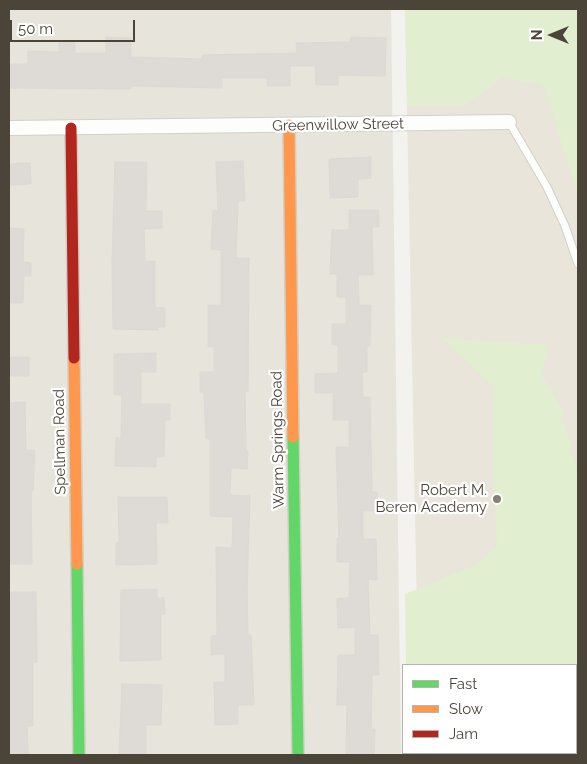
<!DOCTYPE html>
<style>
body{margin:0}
#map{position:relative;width:587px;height:764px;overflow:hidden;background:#f4f2ee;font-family:Raleway,sans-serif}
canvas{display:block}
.frame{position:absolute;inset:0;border:10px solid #4b4439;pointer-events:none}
.legend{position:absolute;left:402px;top:664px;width:175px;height:90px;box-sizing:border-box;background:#fff;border:1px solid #b7b4b0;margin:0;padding:6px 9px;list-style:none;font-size:15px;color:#4b4439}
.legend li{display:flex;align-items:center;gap:10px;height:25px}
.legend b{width:25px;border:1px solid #b7b4b0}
.north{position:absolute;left:527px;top:10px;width:50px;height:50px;-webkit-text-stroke:4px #fff;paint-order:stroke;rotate:270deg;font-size:14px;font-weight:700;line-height:20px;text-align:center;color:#4b4439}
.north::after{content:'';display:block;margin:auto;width:18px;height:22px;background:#4b4439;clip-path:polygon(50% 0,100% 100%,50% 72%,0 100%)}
.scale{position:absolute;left:10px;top:20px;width:125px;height:22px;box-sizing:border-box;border:2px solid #4b4439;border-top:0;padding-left:6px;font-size:15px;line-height:18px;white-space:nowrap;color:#4b4439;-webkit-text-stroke:4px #fff;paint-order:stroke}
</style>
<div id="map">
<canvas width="587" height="764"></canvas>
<div class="frame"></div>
<ul class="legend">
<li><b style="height:6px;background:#63d668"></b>Fast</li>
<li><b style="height:6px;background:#ff974d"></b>Slow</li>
<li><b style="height:6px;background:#b3261e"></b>Jam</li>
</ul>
<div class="north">N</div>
<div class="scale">50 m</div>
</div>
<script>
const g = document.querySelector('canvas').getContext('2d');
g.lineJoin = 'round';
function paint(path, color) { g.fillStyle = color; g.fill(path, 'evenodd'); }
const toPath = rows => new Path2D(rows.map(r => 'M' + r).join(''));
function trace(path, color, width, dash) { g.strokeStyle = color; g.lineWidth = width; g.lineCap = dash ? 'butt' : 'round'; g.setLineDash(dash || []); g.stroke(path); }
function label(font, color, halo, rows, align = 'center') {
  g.font = font + ' Raleway,sans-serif'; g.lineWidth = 4.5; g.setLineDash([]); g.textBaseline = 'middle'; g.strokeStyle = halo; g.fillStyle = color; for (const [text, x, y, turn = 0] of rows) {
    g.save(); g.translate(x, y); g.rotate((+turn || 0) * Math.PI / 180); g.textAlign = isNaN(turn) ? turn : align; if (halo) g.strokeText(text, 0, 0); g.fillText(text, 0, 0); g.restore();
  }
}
paint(toPath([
 [9,9,391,9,401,755,9,755]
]), '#e7e4dc');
paint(toPath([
 [405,9,578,9,578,755,420,755,420,753,576,753,576,665,418,665]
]), '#eae5da');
paint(toPath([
 [405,9,578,9,578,196,543,85,503,77,467,105,407,106],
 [442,338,548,345,542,376,561,407,578,477,578,703,576,705,576,665,406,665,405,594,475,565,497,546,493,473,493,387],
 [407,753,558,753,560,755,407,755]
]), '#e1eecf');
const building = toPath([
 [106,37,131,38,131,57,202,59,202,55,297,53,296,43,350,42,351,37,386,38,385,76,338,75,338,85,316,85,315,66,290,66,290,86,267,86,267,78,222,78,222,88,131,86,131,89,10,88,10,64,28,64,28,51,59,52,59,41,75,41,75,53,106,53,106,37],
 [371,157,371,178,358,179,358,197,330,198,329,159,371,157],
 [243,161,245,201,238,201,236,258,249,258,248,391,245,391,246,451,248,451,247,469,231,468,230,495,250,496,247,591,248,635,251,635,254,705,238,705,238,724,215,725,214,682,225,682,225,654,211,655,211,636,217,635,216,547,232,548,233,517,210,516,210,439,206,439,204,392,200,392,200,372,214,372,214,347,208,347,208,305,221,305,221,250,211,249,213,210,218,211,216,162,243,161],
 [115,162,147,162,146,211,162,211,162,228,144,229,145,261,155,261,155,307,165,308,165,327,158,327,158,330,113,329,112,261,115,162],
 [30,163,31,184,9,185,9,164,30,163],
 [349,210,379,210,379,227,372,227,373,275,358,275,359,305,371,305,370,346,367,346,367,372,362,372,363,397,370,397,372,492,377,492,377,511,363,511,363,539,376,539,377,580,368,579,370,635,378,635,379,675,372,675,371,729,375,729,374,755,346,755,347,705,337,705,338,655,355,655,355,627,338,628,337,599,349,598,350,562,337,562,337,538,339,539,336,447,349,447,349,420,333,420,333,393,315,393,315,374,338,373,338,345,332,345,332,324,346,324,346,297,337,297,337,274,330,274,332,230,349,230,349,210],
 [9,228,24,229,23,262,31,263,31,276,24,276,23,303,9,303,9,228],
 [156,353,156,372,141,372,141,404,170,404,170,420,165,420,164,457,156,457,156,467,115,466,116,438,121,438,122,395,114,395,114,354,156,353],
 [9,357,29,357,29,376,9,376,9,357],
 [25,402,26,450,35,450,33,491,31,491,32,564,9,564,9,403,25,402],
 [118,497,167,497,168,523,156,523,157,564,116,565,116,543,119,543,118,497],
 [157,589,157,598,164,598,165,614,161,614,161,660,120,661,121,590,157,589],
 [9,592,36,592,37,662,33,662,33,726,27,726,28,755,9,755,9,592],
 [122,684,162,685,161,725,146,725,146,755,119,755,122,684]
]);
paint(building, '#dedbd6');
trace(building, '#dcd9d4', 1);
const lane = toPath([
 [509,122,547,187,565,226,578,264]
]);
const street = toPath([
 [9,128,509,122]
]);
const fast = toPath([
 [293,437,298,755],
 [77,564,79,755]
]);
const slow = toPath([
 [289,125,293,437],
 [74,358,77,564]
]);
const jam = toPath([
 [71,128,74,358]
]);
trace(lane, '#d2d0cb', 9);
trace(street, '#d2d0cb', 16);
trace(fast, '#d3cfc5', 14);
trace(slow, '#d3cfc5', 14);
trace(jam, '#d3cfc5', 14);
trace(lane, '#fdfdfc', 7);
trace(street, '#fdfdfc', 14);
trace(fast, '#63d668', 11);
trace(slow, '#ff974d', 11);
trace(jam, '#b3261e', 11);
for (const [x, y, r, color] of [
 [497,499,5,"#868178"]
]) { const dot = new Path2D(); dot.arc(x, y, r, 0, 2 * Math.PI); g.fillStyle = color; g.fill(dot); trace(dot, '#fff', 2); }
label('15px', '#4b4439', '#fff', [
 ["Greenwillow Street",338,125,-1],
 ["Warm Springs Road",278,440,-91],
 ["Spellman Road",60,442,-91]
]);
label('15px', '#4b4439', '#fff', [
 ["Robert M.",487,490],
 ["Beren Academy",487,507]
], 'right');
</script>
